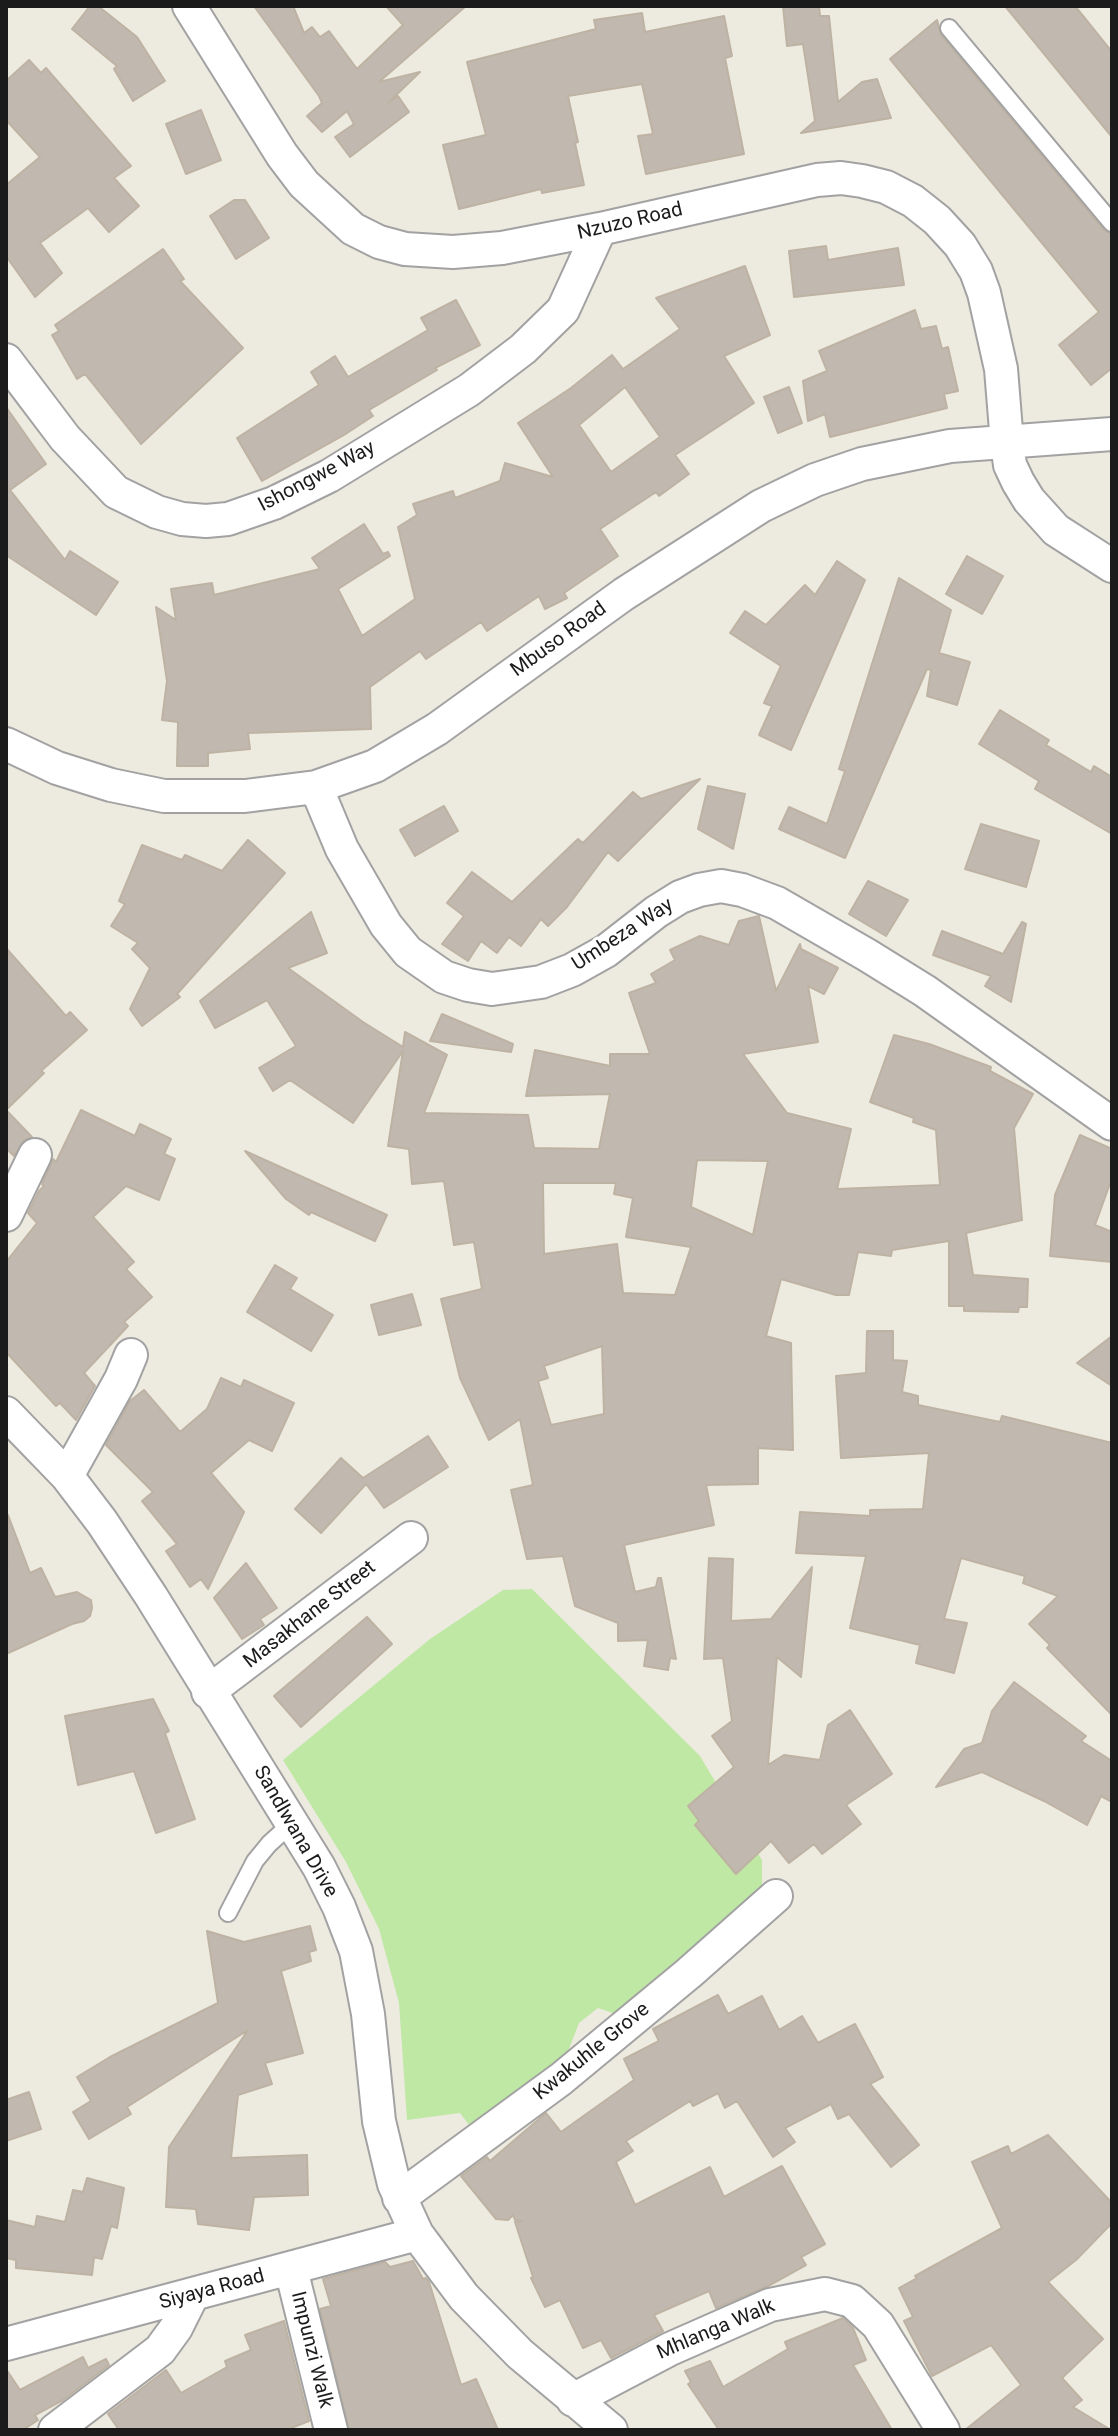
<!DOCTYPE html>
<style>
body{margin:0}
#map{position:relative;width:1118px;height:2436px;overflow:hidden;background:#edeae0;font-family:Roboto,sans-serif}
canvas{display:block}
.frame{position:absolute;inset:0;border:8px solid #1b1b1b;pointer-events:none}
</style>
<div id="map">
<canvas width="1118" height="2436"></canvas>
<div class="frame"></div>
</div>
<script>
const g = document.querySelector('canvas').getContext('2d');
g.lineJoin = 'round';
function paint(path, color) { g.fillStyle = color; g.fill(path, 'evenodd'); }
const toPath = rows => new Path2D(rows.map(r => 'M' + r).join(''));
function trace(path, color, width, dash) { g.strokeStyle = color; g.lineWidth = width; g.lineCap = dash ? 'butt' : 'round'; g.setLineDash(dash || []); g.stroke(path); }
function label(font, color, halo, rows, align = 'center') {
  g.font = font + ' Roboto,sans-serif'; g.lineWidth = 6; g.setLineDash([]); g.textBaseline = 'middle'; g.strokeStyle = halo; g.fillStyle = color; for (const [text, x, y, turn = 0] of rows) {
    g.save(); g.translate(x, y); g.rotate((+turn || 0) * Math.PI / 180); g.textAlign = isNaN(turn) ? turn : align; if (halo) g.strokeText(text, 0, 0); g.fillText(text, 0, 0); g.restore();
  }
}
paint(toPath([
 [532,1589,700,1756,762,1860,762,1892,618,2015,598,2008,579,2023,565,2059,472,2129,460,2113,407,2120,399,2003,379,1929,346,1862,283,1760,430,1639,503,1590]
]), '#bfe8a5');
const building = toPath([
 [90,6,98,6,137,37,165,81,133,101,114,69,117,66,72,29,90,6],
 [254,6,293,6,304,33,312,27,320,37,329,31,357,69,403,25,386,6,466,6,379,82,420,72,388,103,398,96,409,112,350,157,335,137,354,124,347,111,322,132,307,116,322,103,319,96,254,6],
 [783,6,819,6,820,16,829,16,838,102,862,82,877,79,891,118,801,133,815,121,803,44,787,46,783,6],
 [1005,6,1075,6,1112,52,1112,137,1005,6],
 [642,13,645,32,724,16,732,56,725,58,744,154,646,174,638,136,653,134,642,84,568,96,578,142,575,143,584,185,542,193,541,189,459,209,443,145,486,135,467,62,596,29,594,20,642,13],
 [937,20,941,35,1104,230,1112,234,1112,368,1091,385,1059,345,1099,312,890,59,937,20],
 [29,60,41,73,46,68,131,166,114,178,139,206,109,232,88,208,40,243,62,273,35,297,6,256,6,185,40,157,6,120,6,81,29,60],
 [201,110,221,160,186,174,166,124,201,110],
 [234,200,245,200,269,238,236,259,210,216,234,200],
 [826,246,828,260,898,248,904,285,794,297,789,251,826,246],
 [163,249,184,279,180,281,243,348,141,444,85,374,77,379,52,335,59,331,55,325,163,249],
 [745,266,770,335,724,356,754,403,675,455,689,474,659,496,656,492,600,529,618,556,564,593,567,598,545,609,539,596,487,631,481,622,426,659,420,651,370,687,371,729,248,733,250,749,208,753,208,766,177,766,178,722,162,720,167,681,156,607,176,620,171,589,212,583,214,595,320,569,312,558,364,524,383,554,388,552,390,556,338,589,362,636,415,599,398,527,417,515,413,504,453,491,455,498,500,481,505,463,553,477,518,423,571,388,612,355,623,369,680,329,656,298,745,266],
 [625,387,660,437,611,472,579,425,625,387],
 [456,300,480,345,435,368,437,370,369,410,373,416,344,435,262,481,237,438,319,385,311,372,335,356,348,377,428,330,421,318,456,300],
 [915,310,921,329,936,326,942,349,948,347,958,391,944,394,947,408,830,437,825,414,808,421,803,381,827,371,819,351,915,310],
 [789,387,802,423,778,433,764,397,789,387],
 [6,407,46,464,10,490,65,560,70,551,118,582,96,615,6,555,6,407],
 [967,556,1003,576,982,614,946,594,967,556],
 [837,561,865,580,791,750,759,735,772,706,764,703,781,666,730,633,745,611,766,625,805,585,815,595,837,561],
 [899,578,951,610,939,653,970,662,957,705,927,696,931,670,927,669,845,858,779,829,789,807,827,824,845,771,839,769,899,578],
 [1000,710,1049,740,1046,745,1091,772,1094,766,1112,777,1112,834,1035,789,1039,781,979,744,1000,710],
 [700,779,618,861,608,852,567,907,548,926,541,919,521,946,509,937,497,953,481,941,468,961,442,944,464,916,447,903,472,872,512,902,578,839,583,843,633,792,641,799,700,779],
 [708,786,745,794,733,849,698,829,708,786],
 [444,806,458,831,415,856,400,830,444,806],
 [981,824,1039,841,1026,887,965,869,981,824],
 [248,840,285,873,177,994,180,997,142,1026,130,1009,150,968,132,949,138,943,111,926,125,904,119,901,142,845,182,860,185,855,222,871,248,840],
 [868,881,908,900,886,936,849,914,868,881],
 [311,912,327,953,288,968,363,1022,403,1047,405,1032,447,1055,424,1113,528,1115,534,1148,599,1149,610,1094,526,1096,535,1050,610,1066,610,1054,650,1054,629,993,656,983,651,974,675,960,670,950,700,936,729,945,739,921,759,916,776,991,800,944,801,949,838,968,824,994,808,986,818,1042,743,1054,787,1113,851,1129,837,1189,940,1185,936,1130,913,1122,914,1118,870,1102,894,1035,929,1044,991,1067,990,1071,1033,1094,1014,1128,1022,1220,966,1233,973,1275,1028,1279,1027,1307,1019,1307,1018,1312,964,1311,964,1306,949,1306,949,1241,892,1250,891,1256,858,1252,849,1295,836,1295,781,1279,766,1336,791,1343,793,1450,758,1448,758,1484,706,1485,714,1525,624,1545,635,1592,656,1587,658,1578,661,1578,676,1659,670,1658,668,1670,644,1666,648,1640,618,1641,618,1623,575,1606,563,1556,527,1559,511,1490,533,1485,520,1419,489,1440,460,1378,441,1299,482,1289,474,1242,454,1245,444,1181,412,1184,409,1149,388,1146,403,1051,353,1123,290,1080,273,1091,259,1068,296,1046,267,1000,215,1028,200,1001,311,912],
 [697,1160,768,1161,753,1235,691,1207,697,1160],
 [543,1183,616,1183,614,1194,633,1198,626,1237,691,1247,675,1295,623,1293,617,1244,544,1254,543,1183],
 [602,1346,604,1414,551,1425,538,1381,548,1378,544,1366,602,1346],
 [1022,922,1026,924,1011,1002,985,986,991,976,933,955,942,931,1003,954,1022,922],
 [6,948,66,1016,70,1012,87,1030,41,1071,44,1073,6,1110,32,1137,24,1140,14,1156,6,1148,6,948],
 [442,1014,513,1044,511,1052,430,1041,442,1014],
 [81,1110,135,1136,140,1124,171,1139,164,1154,175,1159,159,1200,126,1186,93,1217,134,1262,126,1269,152,1297,124,1322,128,1326,84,1373,95,1386,76,1420,60,1403,56,1406,6,1352,6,1262,37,1223,28,1213,39,1191,44,1186,42,1184,53,1159,56,1162,81,1110],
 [1080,1135,1112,1149,1112,1178,1095,1225,1112,1232,1112,1262,1050,1256,1055,1195,1080,1135],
 [245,1151,387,1215,375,1241,311,1212,309,1215,286,1199,245,1151],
 [275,1265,297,1278,290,1289,333,1315,311,1351,247,1312,275,1265],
 [412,1294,421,1325,379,1335,371,1305,412,1294],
 [867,1331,893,1331,893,1360,907,1361,902,1392,918,1396,918,1405,1000,1422,1002,1416,1112,1443,1112,1715,1047,1648,1050,1645,1029,1624,1058,1596,1023,1583,1025,1576,961,1558,944,1619,967,1623,954,1673,916,1663,920,1645,850,1628,866,1556,796,1553,800,1512,870,1516,870,1510,923,1509,929,1453,841,1458,836,1376,866,1373,867,1331],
 [1112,1336,1112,1386,1077,1363,1112,1336],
 [221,1378,241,1387,244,1380,294,1403,272,1451,249,1440,211,1473,244,1512,208,1589,201,1579,190,1587,166,1551,177,1544,142,1501,153,1492,106,1445,130,1401,144,1390,180,1432,207,1409,221,1378],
 [428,1436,448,1467,384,1508,366,1484,321,1533,295,1509,341,1458,363,1478,428,1436],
 [8,1515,30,1573,41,1568,55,1597,77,1592,91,1600,92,1608,90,1616,84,1621,72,1624,6,1654,8,1515],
 [709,1558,733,1559,731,1621,771,1619,812,1567,801,1677,777,1657,768,1765,784,1755,820,1760,828,1725,850,1710,892,1774,846,1805,861,1824,822,1854,814,1844,789,1863,771,1841,736,1874,695,1825,699,1821,688,1806,734,1767,712,1736,732,1721,723,1658,704,1659,709,1558],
 [246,1563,277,1608,260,1619,264,1625,242,1639,214,1598,246,1563],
 [367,1617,392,1644,301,1727,274,1696,367,1617],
 [1014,1682,1086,1736,1081,1741,1112,1761,1112,1802,1101,1796,1087,1825,1044,1801,982,1772,936,1787,964,1749,982,1743,992,1711,1014,1682],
 [153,1699,169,1731,165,1733,195,1819,156,1833,134,1771,78,1785,65,1716,153,1699],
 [310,1926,316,1950,309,1952,311,1961,281,1971,303,2053,265,2063,272,2084,238,2095,231,2158,307,2155,308,2195,254,2197,249,2230,198,2224,196,2209,166,2207,169,2147,248,2030,127,2107,131,2114,89,2139,73,2112,91,2101,77,2077,110,2057,218,2003,207,1931,244,1942,310,1926],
 [718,1995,728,2014,762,1996,779,2030,802,2016,818,2043,855,2024,883,2077,870,2084,919,2145,891,2167,849,2114,838,2119,831,2104,785,2128,795,2142,773,2157,737,2101,725,2108,718,2093,693,2106,690,2101,626,2141,633,2151,616,2162,635,2205,710,2167,724,2197,782,2166,825,2244,801,2257,806,2265,768,2286,716,2308,709,2291,654,2315,663,2331,611,2358,601,2340,583,2348,560,2300,545,2307,531,2278,533,2277,515,2222,522,2221,515,2220,513,2215,508,2220,496,2219,461,2176,487,2157,490,2161,546,2113,561,2132,634,2080,624,2059,659,2041,653,2029,718,1995],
 [29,2092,41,2129,6,2141,6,2100,29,2092],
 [1048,2135,1112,2203,1112,2223,1076,2260,1048,2282,1103,2339,1062,2378,1082,2400,1073,2407,1111,2430,965,2430,1021,2385,991,2345,932,2376,904,2321,913,2317,899,2288,917,2278,915,2276,1002,2228,972,2162,1008,2146,1011,2154,1048,2135],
 [87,2178,124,2188,117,2228,111,2226,102,2259,94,2257,92,2275,16,2268,16,2260,6,2258,6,2220,35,2227,37,2216,65,2222,73,2190,83,2192,87,2178],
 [413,2261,423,2279,426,2278,429,2282,461,2385,476,2379,498,2430,349,2430,320,2309,331,2306,323,2279,385,2262,390,2267,413,2261],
 [843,2318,853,2328,866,2360,853,2365,892,2430,719,2430,688,2384,691,2382,685,2371,710,2361,723,2387,788,2349,785,2342,843,2318],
 [284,2321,309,2421,286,2430,119,2430,108,2414,166,2370,181,2393,227,2367,225,2361,251,2350,245,2335,284,2321],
 [83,2357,88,2368,106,2359,109,2365,63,2400,35,2415,38,2420,23,2430,6,2430,6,2369,20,2390,83,2357]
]);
paint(building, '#c1b9b0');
trace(building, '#beb2a3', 2);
const lane = toPath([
 [949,28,1112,223],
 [228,1913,255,1861,269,1844,292,1823]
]);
const street = toPath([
 [189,6,282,155,304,184,353,229,379,242,405,249,453,252,502,248,600,229,817,180,841,178,862,181,886,187,913,201,937,220,960,245,976,271,984,293,1001,369,1007,443,1010,465,1018,482,1029,500,1056,530,1112,566],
 [6,360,65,438,116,492,157,512,182,519,206,521,228,519,274,503,329,476,469,390,523,349,563,310,600,229],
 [6,744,57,768,111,785,164,796,245,796,316,787,375,766,437,729,624,594,761,506,815,480,862,464,950,446,1112,434],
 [316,787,342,849,386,925,408,952,444,977,468,985,492,989,541,982,572,970,606,951,656,912,680,897,699,890,721,886,742,890,777,903,867,955,925,991,1112,1124],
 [6,1215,35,1155],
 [6,1413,67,1476,102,1522,151,1596,319,1867,339,1907,356,1951,368,2014,379,2121,394,2184,417,2234,464,2297,520,2354,611,2430],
 [67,1476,121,1379,131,1355],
 [208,1692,411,1538],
 [399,2198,561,2079,689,1973,776,1896],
 [291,2269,331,2430],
 [6,2344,417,2234],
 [573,2400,670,2349,770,2305,825,2294,852,2301,878,2325,943,2430],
 [55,2430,160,2350,176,2328,192,2296]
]);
trace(lane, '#a2a2a2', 20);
trace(street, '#a2a2a2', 36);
trace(lane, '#fff', 16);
trace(street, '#fff', 32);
label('20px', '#1b1b1b', '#fff', [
 ["Nzuzo Road",630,222,-13],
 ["Ishongwe Way",317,477,-28],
 ["Mbuso Road",559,640,-36],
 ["Umbeza Way",623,935,-33],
 ["Masakhane Street",310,1615,-38],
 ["Sandlwana Drive",295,1832,60],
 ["Kwakuhle Grove",592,2052,-39],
 ["Siyaya Road",212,2290,-15],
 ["Mhlanga Walk",716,2330,-23],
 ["Impunzi Walk",311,2350,76]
]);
</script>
